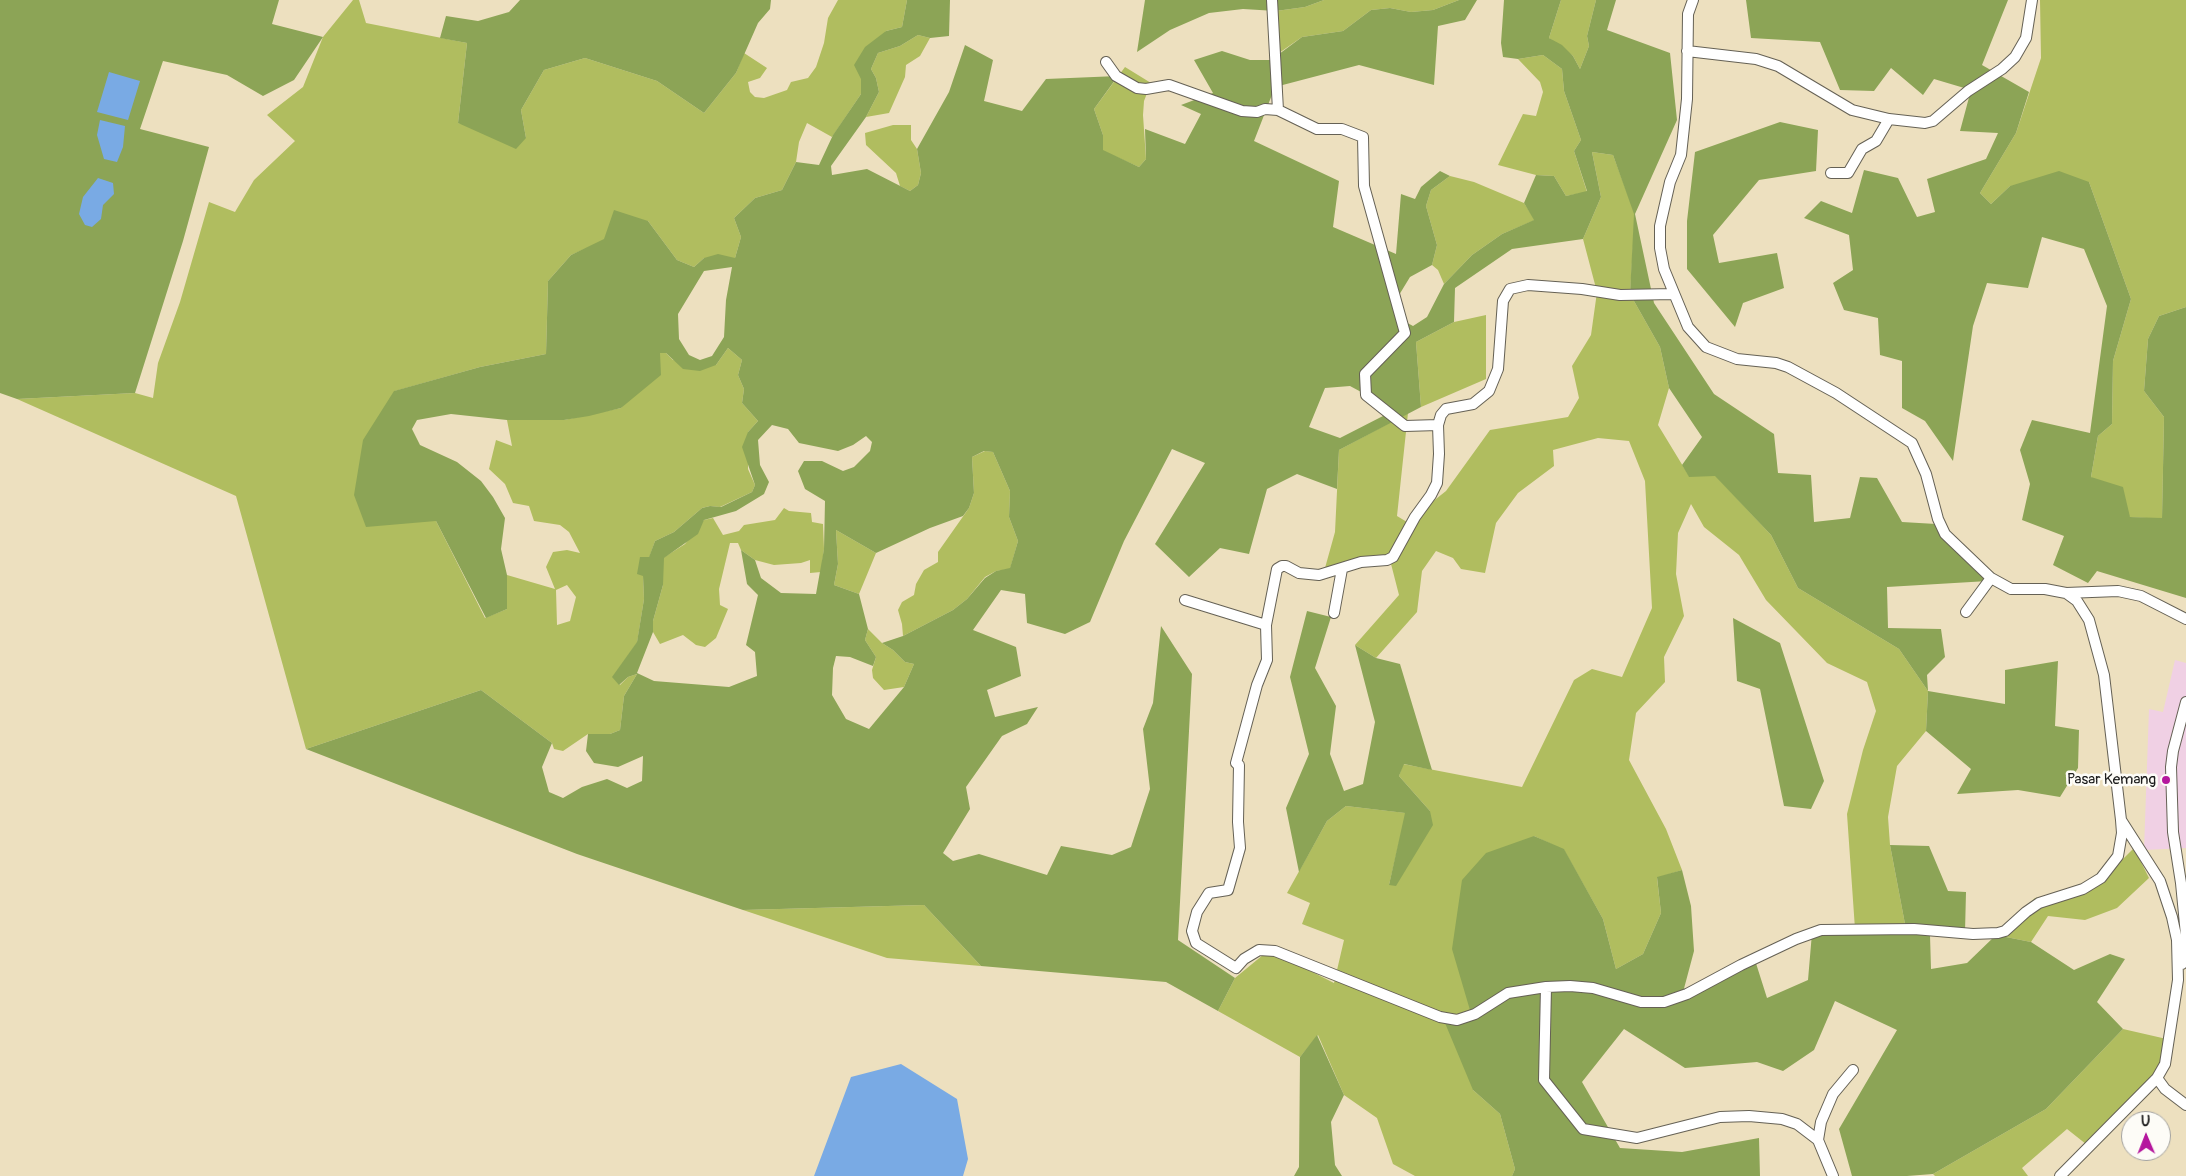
<!DOCTYPE html>
<style>
body{margin:0}
#map{position:relative;width:2186px;height:1176px;overflow:hidden;background:#ede0bf;font-family:Pangolin,sans-serif}
canvas{display:block}
.north{position:absolute;left:2121px;top:1111px;width:50px;height:50px;box-sizing:border-box;background:#fdfcf7;border:1px solid #a3a29f;border-radius:50%;rotate:359deg;font-size:14px;font-weight:700;line-height:20px;text-align:center;color:#1c1c1c}
.north::after{content:'';display:block;margin:auto;width:18px;height:22px;background:#b5179e;clip-path:polygon(50% 0,100% 100%,50% 72%,0 100%)}
</style>
<div id="map">
<canvas width="2186" height="1176"></canvas>
<div class="north">U</div>
</div>
<script>
const g = document.querySelector('canvas').getContext('2d');
g.lineJoin = 'round';
function paint(path, color) { g.fillStyle = color; g.fill(path, 'evenodd'); }
const toPath = rows => new Path2D(rows.map(r => 'M' + r).join(''));
function trace(path, color, width, dash) { g.strokeStyle = color; g.lineWidth = width; g.lineCap = dash ? 'butt' : 'round'; g.setLineDash(dash || []); g.stroke(path); }
function label(font, color, halo, rows, align = 'center') {
  g.font = font + ' Pangolin,sans-serif'; g.lineWidth = 5; g.setLineDash([]); g.textBaseline = 'middle'; g.strokeStyle = halo; g.fillStyle = color; for (const [text, x, y, turn = 0] of rows) {
    g.save(); g.translate(x, y); g.rotate((+turn || 0) * Math.PI / 180); g.textAlign = isNaN(turn) ? turn : align; if (halo) g.strokeText(text, 0, 0); g.fillText(text, 0, 0); g.restore();
  }
}
paint(toPath([
 [2175,660,2186,663,2186,848,2144,850,2149,709,2163,712]
]), '#f0d0e4');
paint(toPath([
 [353,0,359,0,366,23,467,43,458,123,526,138,521,110,544,70,585,58,657,81,704,113,736,73,744,53,767,68,760,78,748,82,750,92,755,97,764,98,787,90,791,82,808,78,816,67,824,43,828,18,838,0,907,0,902,27,886,31,861,79,861,94,832,137,807,123,799,142,796,162,782,190,755,198,734,218,741,237,735,258,704,258,694,267,677,260,648,221,571,255,548,281,546,354,480,367,395,391,436,521,485,618,507,609,507,575,555,589,546,567,553,552,567,550,580,553,569,532,560,525,534,521,529,506,513,503,505,484,489,469,496,440,512,446,507,420,564,420,621,408,660,353,666,353,673,360,716,365,728,348,742,360,738,375,744,389,742,403,758,421,748,432,748,469,755,485,752,492,720,507,710,506,702,508,674,532,655,541,643,575,644,599,637,643,613,677,620,685,628,677,637,674,624,696,620,730,610,734,588,734,563,751,554,749,552,743,481,690,306,749,236,496,17,399,135,393,153,398,158,363,180,302,209,202,235,212,254,180,295,141,267,115,303,87,323,37],
 [567,585,576,597,570,621,557,625,556,590],
 [1324,0,1459,0,1433,10,1411,12,1390,8,1371,10,1343,31,1302,37,1279,53,1276,11,1305,7],
 [1561,0,1596,0,1587,36,1589,46,1580,69,1573,56,1549,38],
 [2040,0,2186,0,2186,307,2159,316,2148,339,2144,391,2164,417,2162,519,2130,517,2091,477,2098,436,2112,424,2113,361,2131,299,2089,182,2010,186,1991,204,1980,193,2016,133,2041,58],
 [918,35,930,38,920,56,906,65,905,77,889,113,866,117,879,92,876,78,871,69,878,53,900,46],
 [1543,55,1562,69,1564,91,1581,140,1574,151,1587,192,1566,196,1554,176,1536,175,1498,165,1523,114,1536,116,1543,92,1540,82,1518,59],
 [1125,67,1151,83,1144,101,1143,115,1146,159,1139,167,1103,151,1103,135,1094,109],
 [893,125,911,125,911,140,917,149,921,173,918,185,910,191,900,186,896,173,866,145,865,133],
 [1592,152,1613,155,1635,214,1630,294,1660,347,1669,388,1658,425,1689,476,1715,475,1771,535,1798,588,1899,649,1928,691,1926,731,1897,766,1888,817,1890,845,1905,924,1855,929,1847,814,1863,750,1876,711,1867,682,1827,663,1766,600,1739,555,1704,527,1691,504,1678,533,1676,574,1684,616,1664,657,1665,682,1636,713,1629,760,1666,829,1682,870,1657,878,1661,913,1643,954,1616,969,1603,919,1564,850,1534,836,1472,1018,1473,1090,1500,1114,1515,1169,1512,1176,1415,1176,1393,1164,1377,1118,1344,1095,1318,1035,1300,1057,1218,1011,1235,978,1269,950,1334,983,1344,940,1302,924,1310,903,1287,893,1327,821,1346,806,1406,813,1389,885,1430,811,1399,776,1403,764,1522,787,1574,680,1592,669,1622,677,1652,608,1645,481,1629,441,1598,438,1553,450,1554,466,1518,493,1496,523,1485,573,1461,569,1453,558,1436,551,1422,571,1417,612,1376,658,1355,645,1399,595,1390,560,1325,568,1335,532,1339,450,1408,413,1397,516,1407,522,1446,491,1490,430,1568,417,1579,398,1572,366,1591,335,1597,292,1583,239,1601,197],
 [1450,176,1474,182,1524,203,1535,220,1502,234,1472,255,1444,284,1438,270,1432,265,1437,245,1426,206,1431,190],
 [1486,315,1486,379,1421,407,1416,342,1454,322],
 [985,451,993,452,1010,491,1009,517,1018,541,1010,569,996,571,985,577,967,599,953,610,903,636,902,624,898,610,902,602,914,595,916,584,924,570,938,562,938,552,969,508,974,493,972,457],
 [784,508,789,511,811,513,812,522,823,524,824,549,821,572,810,573,810,560,801,563,774,565,755,560,741,550,738,543,730,543,719,589,720,605,728,609,716,638,705,647,696,645,683,635,660,644,653,632,653,621,663,585,663,558,685,544,704,520,713,518,723,535,739,531,744,525,775,520],
 [836,530,876,553,859,594,834,585,838,564],
 [868,629,882,643,893,650,905,662,914,664,904,687,884,690,873,678,872,670,876,657,865,640],
 [2134,848,2149,878,2117,908,2085,920,2048,916,2031,942,1996,935,2035,898,2075,895,2109,873],
 [924,905,981,966,887,958,743,910],
 [2123,1029,2171,1040,2166,1062,2091,1148,2067,1129,2022,1168,2028,1176,1935,1176,1933,1174,2046,1109]
]), '#b0bd5f');
paint(toPath([
 [0,0,279,0,272,24,323,37,294,80,263,96,227,75,163,61,140,129,209,147,183,241,135,393,17,399,0,393],
 [520,0,771,0,770,9,758,23,736,73,704,113,657,81,585,58,544,70,521,110,526,138,516,149,458,123,467,43,440,38,446,16,478,21,509,12],
 [907,0,950,0,949,36,930,38,918,35,900,46,878,53,871,69,876,78,879,92,866,117,831,166,832,175,867,169,910,191,918,185,921,173,917,149,949,92,965,45,993,60,984,101,1022,111,1046,79,1118,76,1094,109,1103,135,1103,150,1139,167,1146,159,1145,129,1185,144,1201,114,1181,105,1213,93,1194,60,1222,51,1250,60,1271,60,1302,37,1343,31,1371,10,1390,8,1411,12,1433,10,1459,0,1477,0,1465,20,1438,26,1434,85,1359,65,1275,87,1254,141,1339,181,1333,227,1396,254,1401,194,1415,199,1421,187,1440,171,1450,176,1431,190,1426,206,1437,245,1432,265,1410,277,1396,300,1402,320,1413,326,1427,317,1444,284,1472,255,1502,234,1534,220,1524,203,1536,175,1554,176,1566,196,1587,191,1574,151,1581,140,1564,91,1562,69,1543,55,1518,59,1503,57,1501,43,1504,0,1561,0,1549,38,1562,45,1573,56,1580,69,1589,46,1587,36,1596,0,1616,0,1607,30,1670,53,1677,120,1635,214,1654,303,1714,394,1774,434,1778,473,1811,475,1814,522,1850,518,1860,477,1877,478,1902,522,1936,524,1988,581,1887,587,1888,628,1941,629,1945,657,1927,675,1928,691,2005,704,2005,670,2058,661,2055,726,2079,730,2078,768,2060,797,2018,790,1957,794,1971,769,1926,731,1928,691,1899,649,1798,588,1771,535,1715,476,1689,477,1682,465,1702,437,1669,388,1660,347,1630,294,1634,214,1613,155,1592,152,1601,197,1583,239,1512,249,1455,288,1454,322,1416,342,1421,407,1339,450,1337,489,1297,474,1267,489,1249,554,1220,548,1189,577,1155,544,1205,463,1172,449,1124,541,1090,622,1065,634,1027,623,1025,594,1001,590,973,630,1016,647,1021,676,987,690,995,717,1038,707,1027,724,1002,736,966,787,970,809,943,853,953,861,979,854,1047,875,1061,846,1112,855,1131,847,1150,789,1143,729,1153,703,1161,626,1192,674,1178,940,1235,978,1218,1011,1166,982,981,966,924,905,743,910,577,854,306,749,481,690,552,743,542,767,549,792,563,798,582,787,607,779,627,788,642,781,643,756,618,767,594,763,586,751,588,734,610,734,620,730,624,696,637,674,628,677,619,685,612,677,637,642,644,599,643,576,637,574,640,557,649,557,655,541,674,532,702,508,710,506,721,507,752,492,755,485,742,447,748,432,758,421,742,403,744,389,738,375,742,360,728,348,716,365,700,371,683,369,666,353,660,353,661,375,621,408,589,416,564,420,507,420,451,414,417,420,412,429,420,445,457,462,481,481,493,497,505,518,501,549,507,575,507,609,486,618,436,521,366,527,354,495,363,440,394,391,480,367,546,354,548,281,571,255,604,239,614,210,648,221,677,260,694,267,704,258,718,254,735,258,741,237,734,218,755,198,782,190,796,162,819,165,833,135,861,94,861,79,854,65,865,47,886,31,902,27],
 [732,267,726,300,724,337,712,356,700,360,689,355,679,339,678,314,704,271],
 [1350,386,1376,400,1383,416,1340,438,1309,427,1325,388],
 [772,425,788,429,799,443,838,451,853,445,866,436,872,442,870,451,854,467,843,471,822,461,804,461,798,471,805,489,825,501,824,549,816,594,781,593,761,578,755,560,741,550,747,584,758,595,746,645,755,652,757,676,729,687,654,681,637,673,653,632,653,621,663,585,664,558,698,534,704,520,736,511,764,494,769,482,760,465,758,440],
 [984,451,993,452,1010,491,1009,517,1018,541,1010,568,996,571,985,578,967,599,953,610,903,636,882,643,893,650,905,662,914,664,904,687,869,729,846,719,832,695,833,668,836,656,850,657,873,666,876,657,865,640,868,629,859,594,834,585,838,564,836,530,876,553,930,528,963,516,969,508,974,493,972,457],
 [1145,0,1324,0,1305,7,1276,11,1243,9,1209,13,1170,30,1137,52],
 [1746,0,2008,0,1982,65,2029,92,2016,133,1980,193,1991,204,2010,186,2059,171,2089,182,2131,299,2113,361,2112,424,2098,436,2091,477,2123,487,2130,517,2162,518,2164,417,2144,391,2148,339,2159,316,2186,307,2186,598,2097,571,2088,583,2053,565,2064,536,2022,520,2030,484,2020,450,2032,420,2090,433,2107,306,2084,249,2042,237,2028,288,1987,283,1973,326,1953,461,1925,421,1902,408,1902,361,1880,355,1878,318,1844,310,1833,283,1853,270,1849,235,1804,218,1821,201,1852,213,1864,170,1898,178,1917,217,1935,212,1927,179,1986,159,1998,133,1960,131,1971,90,1934,79,1923,95,1891,68,1874,91,1840,90,1820,42,1751,38],
 [1780,122,1818,130,1816,171,1759,180,1713,235,1719,263,1777,253,1784,288,1743,303,1735,327,1687,269,1687,221,1695,152],
 [1307,611,1331,617,1315,668,1336,706,1330,754,1344,791,1363,784,1375,722,1355,645,1376,658,1400,664,1432,770,1404,764,1399,776,1430,811,1433,825,1396,886,1389,885,1405,813,1346,806,1327,821,1299,872,1286,808,1309,754,1290,677],
 [1733,618,1780,643,1824,781,1811,809,1784,806,1760,689,1737,681],
 [1534,836,1564,849,1603,919,1616,969,1643,954,1661,913,1657,877,1682,870,1691,906,1694,951,1682,996,1754,957,1767,998,1808,980,1812,933,1905,924,1890,845,1929,846,1948,891,1966,892,1965,932,1930,935,1931,969,1967,963,1996,935,2031,942,2074,970,2110,954,2125,959,2097,1002,2123,1029,2046,1109,1933,1174,1907,1176,1852,1176,1839,1129,1897,1030,1835,1001,1814,1050,1783,1071,1757,1062,1685,1068,1624,1029,1582,1082,1620,1148,1682,1152,1759,1138,1760,1176,1512,1176,1515,1169,1500,1114,1473,1090,1445,1023,1472,1017,1452,949,1462,880,1486,853],
 [1317,1035,1344,1095,1331,1122,1335,1165,1342,1176,1294,1176,1299,1167,1300,1057]
]), '#8ca456');
paint(toPath([
 [109,72,140,81,128,120,97,112],
 [100,120,125,126,123,147,117,162,104,159,97,135],
 [98,178,113,183,114,194,103,205,101,219,92,227,85,225,79,214,83,197],
 [901,1064,957,1099,968,1159,963,1176,814,1176,851,1077]
]), '#79aae4');
const street = toPath([
 [1272,0,1278,110],
 [1693,0,1688,14,1687,99,1681,155,1670,182,1660,226,1660,248,1664,269,1688,327,1706,347,1737,359,1776,363,1788,367,1836,393,1912,443,1926,474,1938,519,1945,534,1991,578,2011,589,2045,589,2066,593,2077,601,2089,620,2104,675,2121,820,2160,881,2172,917,2177,940,2178,980,2165,1064,2157,1078,2060,1176],
 [1687,51,1756,59,1778,66,1852,110,1889,119,1925,123,1933,121,1968,91,2002,69,2015,57,2026,38,2032,0],
 [1106,62,1116,76,1137,88,1146,89,1169,85,1242,111,1257,112,1265,109,1278,110,1317,129,1342,129,1363,137,1364,186,1405,333,1365,374,1366,395,1405,426,1438,425],
 [1831,173,1848,173,1862,149,1876,141,1889,119],
 [1673,294,1620,295,1582,289,1528,285,1510,289,1503,301,1498,369,1489,391,1473,404,1446,409,1441,415,1438,425,1439,454,1437,483,1431,495,1415,517,1393,557,1387,560,1361,562,1319,575,1299,573,1286,566,1282,566,1277,569,1266,625,1267,660,1257,685,1236,763,1239,765,1238,822,1240,848,1228,890,1209,893,1197,912,1192,931,1196,943,1236,968,1244,959,1259,950,1275,951,1440,1017,1457,1020,1475,1014,1508,993,1546,987,1570,986,1593,988,1641,1002,1664,1002,1687,994,1741,965,1796,939,1821,930,1914,929,1973,934,1998,933,2005,931,2026,912,2039,903,2083,889,2101,878,2118,856,2122,833,2121,820],
 [2066,593,2118,591,2141,596,2186,619],
 [1185,600,1266,625],
 [1966,612,1991,578],
 [1334,613,1342,569],
 [2182,964,2186,935,2181,883,2173,832,2171,767,2173,751,2186,702],
 [1546,987,1544,1080,1583,1129,1637,1138,1720,1117,1749,1116,1782,1119,1797,1124,1818,1140],
 [2157,1078,2165,1089,2186,1105],
 [1833,1176,1818,1140,1821,1122,1833,1094,1853,1070]
]);
trace(street, '#656155', 12);
trace(street, '#fff', 10);
for (const [x, y, r, color] of [
 [2166,780,5,"#b5179e"]
]) { const dot = new Path2D(); dot.arc(x, y, r, 0, 2 * Math.PI); g.fillStyle = color; g.fill(dot); trace(dot, '#fdfcf7', 2); }
label('15px', '#1c1c1c', '#fdfcf7', [
 ["Pasar Kemang",2156,780]
], 'right');
</script>
